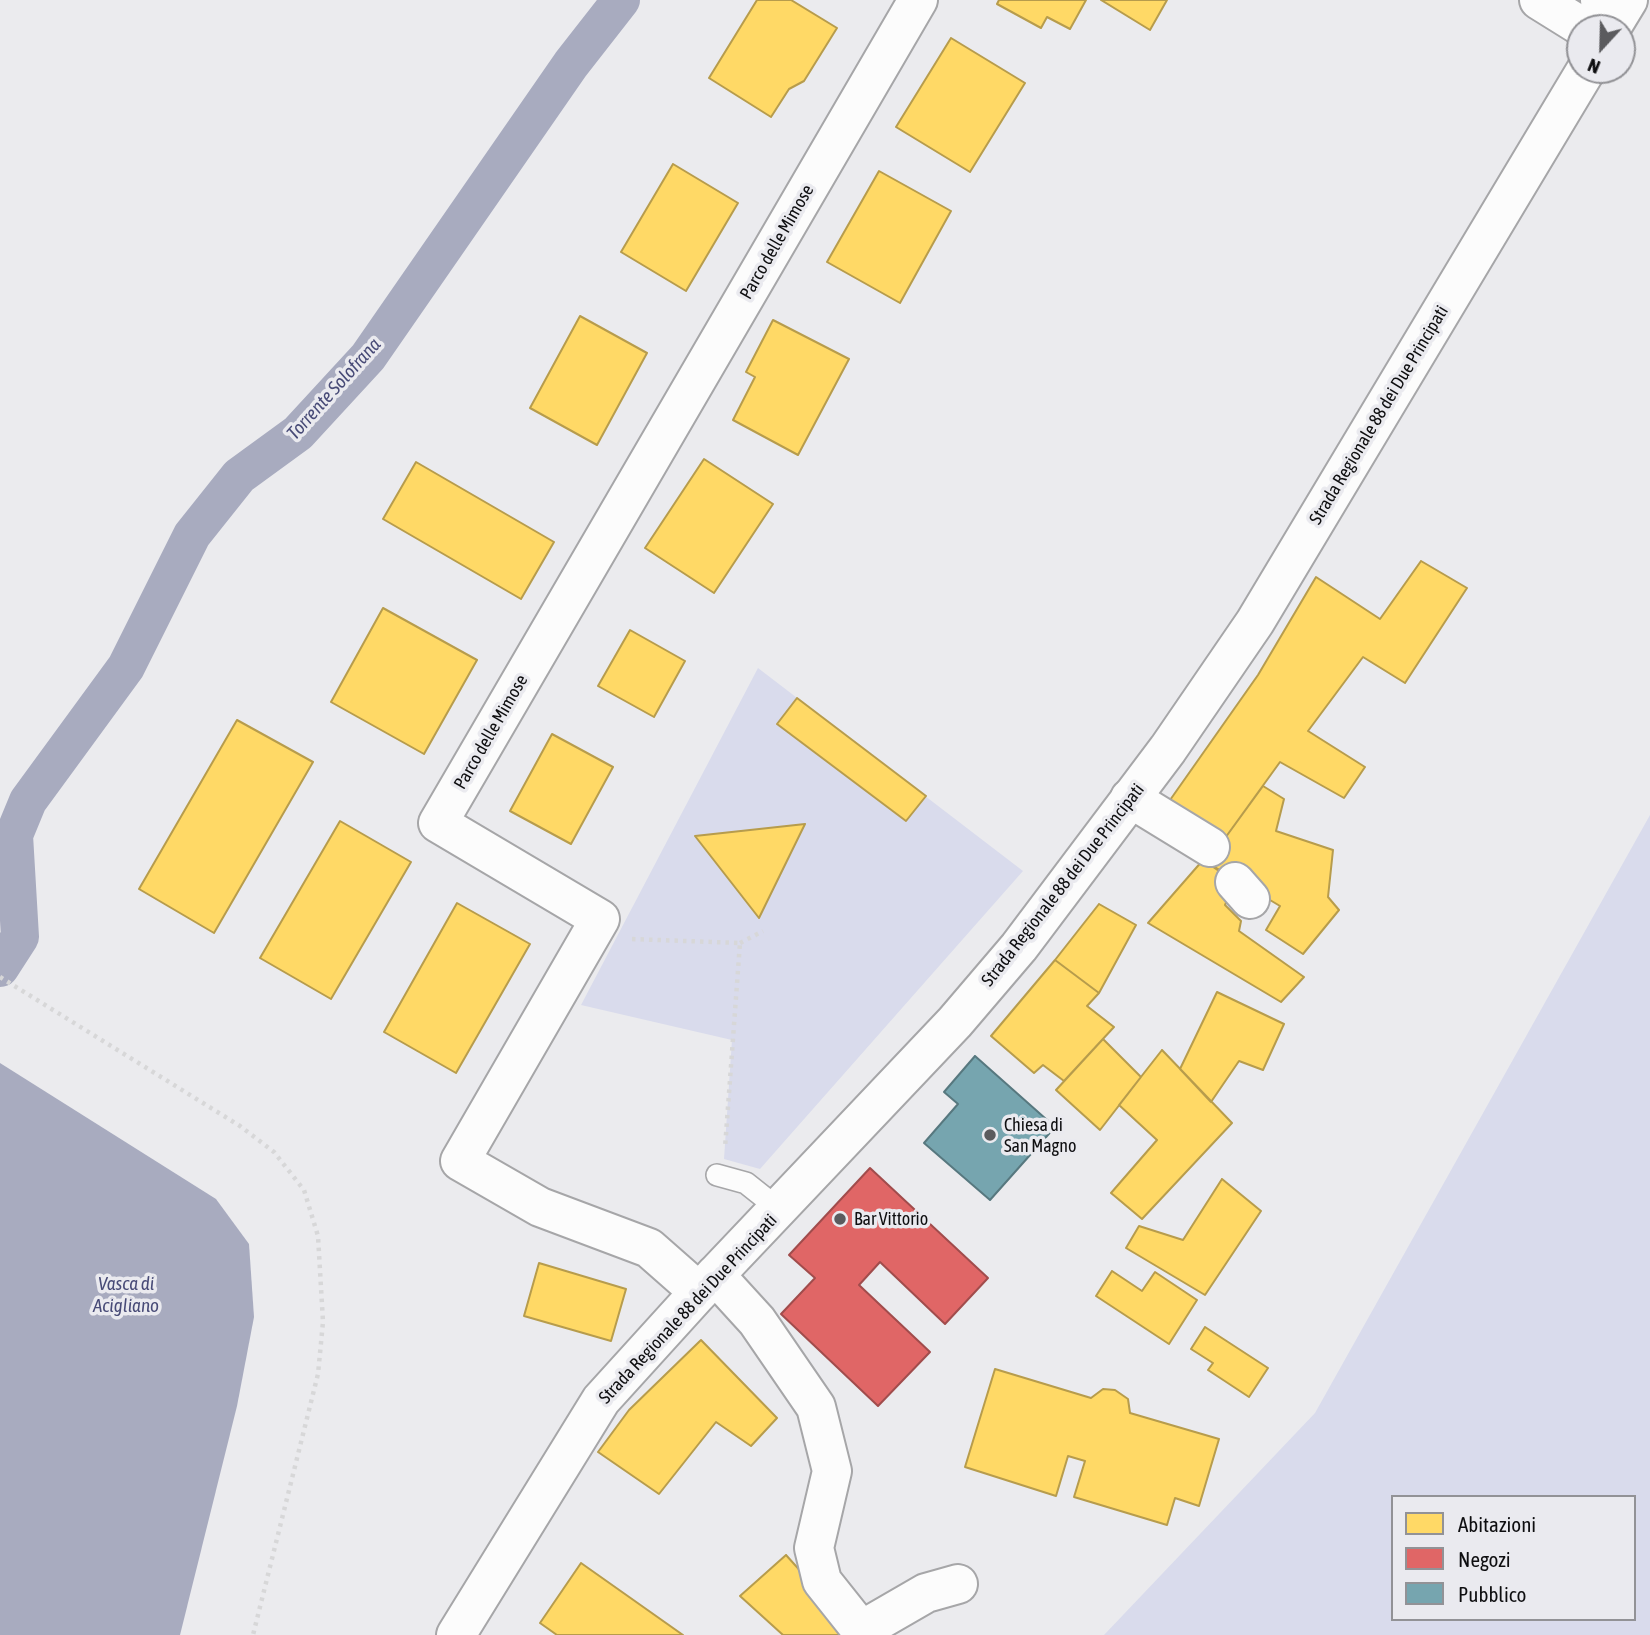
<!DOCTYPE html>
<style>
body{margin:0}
#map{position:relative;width:1650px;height:1635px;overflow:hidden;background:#ebebee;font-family:"Asap Condensed",sans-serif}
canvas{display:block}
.legend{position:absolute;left:1391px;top:1495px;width:245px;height:126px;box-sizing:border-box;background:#eaeaef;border:2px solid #929296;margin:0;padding:9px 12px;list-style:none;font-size:21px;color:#0e0e10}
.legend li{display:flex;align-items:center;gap:14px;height:35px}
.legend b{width:35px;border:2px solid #929296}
.north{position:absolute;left:1566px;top:14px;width:70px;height:70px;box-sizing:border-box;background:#eaeaef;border:2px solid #929296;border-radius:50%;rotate:202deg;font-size:19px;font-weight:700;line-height:28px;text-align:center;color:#0e0e10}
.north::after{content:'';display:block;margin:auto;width:24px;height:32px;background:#5b5b5e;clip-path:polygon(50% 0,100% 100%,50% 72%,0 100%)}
</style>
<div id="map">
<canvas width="1650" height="1635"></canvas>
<ul class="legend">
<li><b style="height:19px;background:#ffd966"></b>Abitazioni</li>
<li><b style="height:19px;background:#e06666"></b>Negozi</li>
<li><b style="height:19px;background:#76a5af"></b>Pubblico</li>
</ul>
<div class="north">N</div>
</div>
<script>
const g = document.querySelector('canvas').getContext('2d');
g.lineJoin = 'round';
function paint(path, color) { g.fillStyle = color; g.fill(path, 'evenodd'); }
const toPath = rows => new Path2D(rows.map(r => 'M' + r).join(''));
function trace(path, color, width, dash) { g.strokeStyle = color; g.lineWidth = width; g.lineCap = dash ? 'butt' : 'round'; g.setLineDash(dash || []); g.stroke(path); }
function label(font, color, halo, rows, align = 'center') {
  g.font = font + ' "Asap Condensed",sans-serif'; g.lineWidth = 7; g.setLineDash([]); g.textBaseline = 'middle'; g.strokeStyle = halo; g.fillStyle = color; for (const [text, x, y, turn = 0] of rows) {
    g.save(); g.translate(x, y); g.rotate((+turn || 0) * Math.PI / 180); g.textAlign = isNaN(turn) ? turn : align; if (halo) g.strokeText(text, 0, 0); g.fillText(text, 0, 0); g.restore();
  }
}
paint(toPath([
 [758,668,1023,871,760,1169,724,1159,732,1040,581,1005],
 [1650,815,1650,1635,1104,1635,1315,1413],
 [1393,1497,1634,1497,1634,1619,1393,1619]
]), '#d9dbec');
paint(toPath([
 [0,1063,216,1199,249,1244,254,1317,237,1406,180,1635,0,1635]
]), '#a8abbf');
const homes = toPath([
 [757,0,791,0,837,28,804,81,789,89,771,117,709,78,757,0],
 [999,0,1086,0,1070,29,1047,17,1041,28,997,4,999,0],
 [1101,0,1167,0,1150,30,1101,0],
 [951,38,1025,83,970,172,896,127,951,38],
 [673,164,738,203,686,291,621,252,673,164],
 [879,171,951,211,900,303,827,262,879,171],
 [580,316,647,353,597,445,530,408,580,316],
 [773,320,849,359,798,455,733,420,755,377,746,372,773,320],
 [704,459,773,504,714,593,645,548,704,459],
 [416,462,554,542,521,599,383,519,416,462],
 [1421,561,1467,588,1405,683,1363,657,1308,731,1365,767,1344,798,1280,762,1220,845,1163,810,1258,675,1316,577,1380,619,1421,561],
 [383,608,477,660,424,754,331,702,383,608],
 [630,630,685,661,654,717,598,686,630,630],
 [797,698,926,796,906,821,777,724,797,698],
 [237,720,313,762,214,933,139,889,237,720],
 [552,734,613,767,571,844,510,811,552,734],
 [1263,786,1284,799,1276,831,1333,850,1328,897,1339,910,1303,954,1266,930,1280,906,1203,860,1220,845,1263,786],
 [340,821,411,862,331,999,260,958,340,821],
 [805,824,759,918,695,836,805,824],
 [1203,860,1235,882,1225,905,1241,921,1239,931,1304,977,1281,1002,1148,923,1203,860],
 [457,903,530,944,456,1073,384,1032,457,903],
 [1099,904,1136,925,1099,993,1055,960,1099,904],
 [1055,960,1099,993,1087,1006,1114,1027,1064,1081,1043,1065,1034,1073,991,1036,1055,960],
 [1217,992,1284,1024,1263,1070,1239,1061,1211,1102,1180,1069,1217,992],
 [1103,1039,1141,1077,1100,1130,1056,1090,1103,1039],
 [1162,1050,1232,1123,1142,1219,1111,1193,1157,1140,1119,1105,1162,1050],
 [1222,1179,1261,1211,1205,1295,1126,1248,1139,1226,1183,1240,1222,1179],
 [539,1263,626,1289,611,1341,524,1316,539,1263],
 [1112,1271,1142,1291,1155,1272,1197,1300,1169,1344,1096,1296,1112,1271],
 [1205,1327,1268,1368,1249,1397,1208,1370,1213,1363,1191,1349,1205,1327],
 [701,1340,777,1418,751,1446,716,1422,659,1494,598,1452,629,1410,701,1340],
 [995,1369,1091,1398,1103,1389,1115,1390,1128,1399,1130,1413,1219,1439,1199,1506,1175,1498,1167,1525,1074,1497,1085,1461,1068,1456,1056,1496,965,1467,995,1369],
 [786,1555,858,1635,783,1635,740,1596,786,1555],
 [581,1563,683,1635,557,1635,540,1623,581,1563]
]);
paint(homes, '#ffd966');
trace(homes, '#b79c4c', 2);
const shops = toPath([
 [870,1168,988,1278,945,1324,880,1262,859,1285,930,1352,878,1406,781,1314,815,1278,789,1255,870,1168]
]);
paint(shops, '#e06666');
trace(shops, '#a14c4c', 2);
const public = toPath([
 [975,1056,1055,1127,990,1200,924,1143,958,1104,944,1092,975,1056]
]);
paint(public, '#76a5af');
trace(public, '#57787f', 2);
trace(toPath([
 [0,968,20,937,14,835,28,801,126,667,192,535,239,476,298,433,368,357,571,64,621,0]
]), '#a8abbf', 38);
const service = toPath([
 [717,1175,746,1183,780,1210]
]);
const minor = toPath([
 [1539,0,1584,28],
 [1611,28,1628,0],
 [1130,798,1210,847],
 [1235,882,1250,899],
 [715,1275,757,1321,816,1407,832,1471,814,1548,822,1581,865,1635],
 [699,1292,649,1248,540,1207,460,1161,600,919,438,823,918,0],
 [862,1630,926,1593,958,1584]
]);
const secondary = toPath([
 [1600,0,1603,28],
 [456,1635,601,1400,699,1292,955,1022,1019,947,1168,749,1255,622,1586,70]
]);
trace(service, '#a6a6a8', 24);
trace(minor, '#a6a6a8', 42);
trace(secondary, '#a6a6a8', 42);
trace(toPath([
 [632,939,740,943,725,1148],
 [740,943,763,931],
 [0,977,240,1126,274,1152,304,1190,318,1236,323,1322,318,1374,253,1635]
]), '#d7d7d8', 4.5, [3.5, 5]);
trace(service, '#fcfcfc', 21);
trace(minor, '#fcfcfc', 38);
trace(secondary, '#fcfcfc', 38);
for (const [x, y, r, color] of [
 [990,1135,7,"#5b5b5e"],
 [840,1219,7,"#5b5b5e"]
]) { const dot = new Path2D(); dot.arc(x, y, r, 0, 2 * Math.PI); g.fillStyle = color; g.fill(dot); trace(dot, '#eaeaef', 2.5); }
label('18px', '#0e0e10', '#eaeaef', [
 ["Parco delle Mimose",777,242,-60],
 ["Strada Regionale 88 dei Due Principati",1379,415,-59],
 ["Parco delle Mimose",491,732,-60],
 ["Strada Regionale 88 dei Due Principati",1063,885,-52],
 ["Strada Regionale 88 dei Due Principati",688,1309,-47]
]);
label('18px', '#0e0e10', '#eaeaef', [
 ["Chiesa di",1004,1125],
 ["San Magno",1004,1146],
 ["Bar Vittorio",854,1219]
], 'left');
label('italic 19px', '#484b77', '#eaeaef', [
 ["Torrente Solofrana",334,389,-48],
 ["Vasca di",126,1284],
 ["Acigliano",126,1306]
]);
</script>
